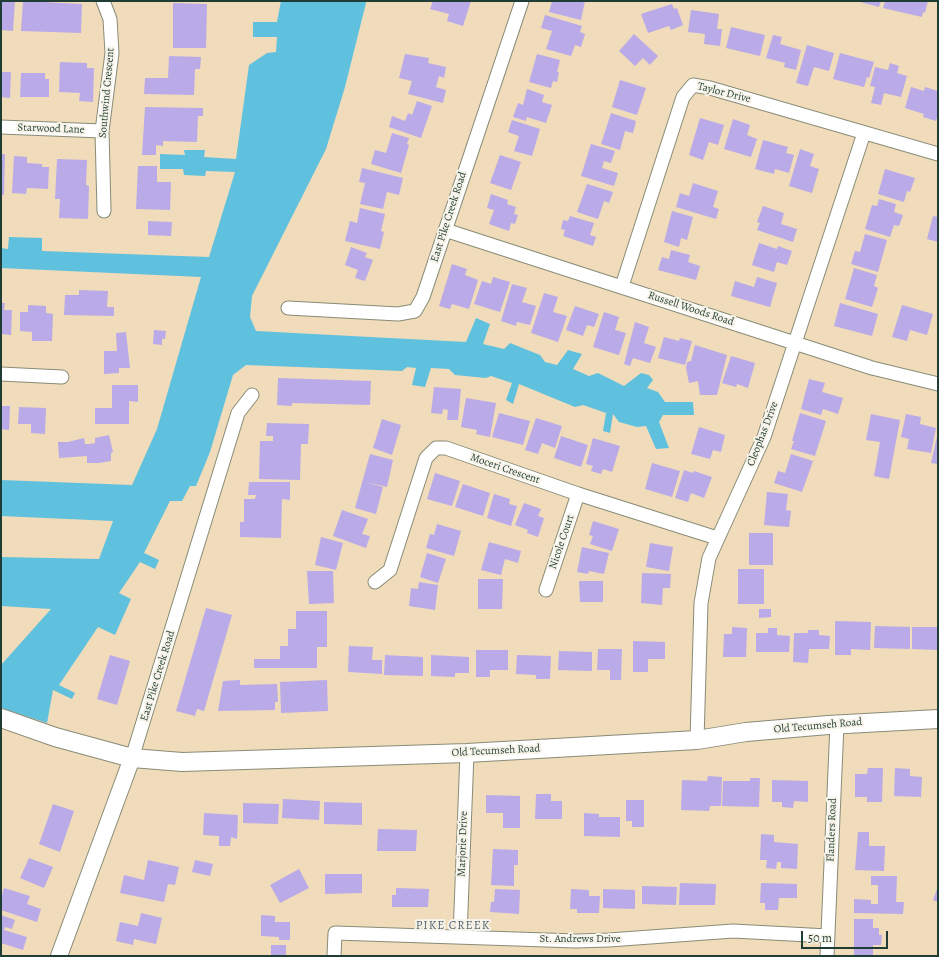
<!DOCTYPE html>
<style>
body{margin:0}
#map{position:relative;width:939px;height:957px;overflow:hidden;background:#f0dbba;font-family:Alegreya,serif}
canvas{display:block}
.frame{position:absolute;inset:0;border:2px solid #1f3d34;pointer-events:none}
.scale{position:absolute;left:801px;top:931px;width:87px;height:18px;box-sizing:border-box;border:2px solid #1f3d34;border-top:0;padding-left:5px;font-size:12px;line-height:14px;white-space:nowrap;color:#1f3d34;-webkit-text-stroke:3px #f7f3e8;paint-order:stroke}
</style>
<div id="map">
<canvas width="939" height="957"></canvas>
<div class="frame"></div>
<div class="scale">50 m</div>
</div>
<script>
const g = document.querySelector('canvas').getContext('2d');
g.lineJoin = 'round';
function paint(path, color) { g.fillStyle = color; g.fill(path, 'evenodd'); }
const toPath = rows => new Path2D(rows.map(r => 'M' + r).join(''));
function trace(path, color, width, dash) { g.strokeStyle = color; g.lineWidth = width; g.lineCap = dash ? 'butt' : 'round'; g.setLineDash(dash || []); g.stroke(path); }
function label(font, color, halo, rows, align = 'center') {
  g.font = font + ' Alegreya,serif'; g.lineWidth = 4; g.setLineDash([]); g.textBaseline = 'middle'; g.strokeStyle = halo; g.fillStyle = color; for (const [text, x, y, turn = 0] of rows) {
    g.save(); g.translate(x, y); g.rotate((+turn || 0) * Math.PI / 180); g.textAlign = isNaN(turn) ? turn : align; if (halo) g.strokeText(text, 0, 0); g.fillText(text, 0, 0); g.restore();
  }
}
paint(toPath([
 [281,1,365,1,366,3,345,87,326,149,252,296,250,317,256,331,466,342,476,318,490,324,483,344,504,349,510,343,540,355,545,362,557,365,568,350,582,354,573,369,589,376,598,373,624,386,641,373,649,375,653,380,647,388,658,392,665,402,693,402,694,415,663,415,659,422,669,448,656,449,646,426,637,427,619,422,613,414,610,433,603,431,606,413,583,405,575,407,519,384,513,404,506,400,512,383,491,376,486,378,455,375,449,369,431,368,425,387,412,385,416,368,407,367,402,371,246,365,233,375,210,452,196,486,190,486,182,501,170,501,144,553,159,560,155,569,140,562,119,593,131,599,115,635,98,627,59,685,75,693,72,699,53,690,47,723,1,708,1,665,51,609,1,606,1,557,99,559,113,521,1,516,1,480,132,485,157,429,201,277,1,268,1,248,8,249,9,237,42,238,42,251,209,257,235,172,206,171,205,176,184,175,183,169,160,169,160,154,185,155,184,150,205,150,204,157,236,159,249,65,267,53,276,52,277,37,253,37,253,22,277,22]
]), '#60c1de');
paint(toPath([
 [1,1,15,1,13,31,1,30],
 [23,1,82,4,81,33,21,31],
 [433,1,471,1,463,26,447,21,449,14,430,9],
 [552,1,585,1,581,20,549,12],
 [856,1,881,1,879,7],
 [885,1,928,1,925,13,923,12,922,17,883,8],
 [173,3,207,4,206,48,173,48],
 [672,4,674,9,677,8,683,25,671,30,669,26,648,33,641,14],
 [691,10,719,14,717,29,722,29,720,46,704,44,705,34,688,32],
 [545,15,582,26,580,32,585,34,581,47,575,45,571,56,546,49,552,31,541,28],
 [731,27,765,35,760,56,726,48],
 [634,34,658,56,650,65,643,58,635,66,619,51],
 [773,35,782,37,780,44,801,50,796,70,784,67,785,63,766,58],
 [807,45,834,53,829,71,814,67,808,86,796,83],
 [840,53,874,62,869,78,867,77,864,87,833,79],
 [405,54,429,58,428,63,446,67,444,78,439,76,436,87,446,90,443,103,408,94,412,81,399,78],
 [537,54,560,60,557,72,559,72,557,82,553,81,551,88,529,82],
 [169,56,201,57,200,69,195,69,194,95,144,94,145,78,168,78],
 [60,62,87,63,87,68,94,68,93,102,79,101,80,93,59,92],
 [890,63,899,66,897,73,907,76,901,97,884,93,881,105,871,103,875,87,870,86,875,67,888,70],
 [1,72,11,72,10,98,1,97],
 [21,73,45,73,45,79,49,79,49,97,20,97],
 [620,80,646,88,637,115,612,107],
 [911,87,924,91,925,87,938,91,938,114,936,121,923,117,924,114,905,108],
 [527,89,544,95,542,102,552,105,546,123,527,117,526,121,513,117,518,103,523,105],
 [417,101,432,106,421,138,389,127,392,116,405,121,408,113,412,115],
 [145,107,203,108,203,116,198,116,197,142,163,141,163,146,156,145,156,155,142,155],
 [611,113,636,121,633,133,625,131,620,150,601,144],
 [700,118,724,125,718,145,709,142,703,160,689,155],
 [733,119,750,125,747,135,757,139,751,157,724,149],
 [512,120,540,129,532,156,514,151,519,136,508,132],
 [392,133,409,138,407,144,409,145,401,173,371,164,375,150,386,153],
 [763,140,788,147,786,153,794,155,789,173,775,169,774,174,755,169],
 [591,144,615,151,611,163,604,161,602,168,618,173,614,186,581,176],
 [800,149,814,154,810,166,819,169,812,193,789,186],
 [1,154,5,154,4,195,1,195],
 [500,155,521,162,511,190,490,183],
 [14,156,27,157,27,163,42,164,42,167,49,167,48,189,27,188,26,194,12,193],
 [57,159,87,160,86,185,89,186,88,219,59,218,60,199,55,199],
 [138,166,157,166,157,182,171,182,170,210,136,209],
 [362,168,403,178,399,195,387,192,383,209,360,204,365,183,359,182],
 [885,169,915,178,910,192,907,191,904,202,878,194],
 [693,183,718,191,713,207,719,209,716,219,676,207,680,193,689,196],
 [587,184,613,192,609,203,604,201,598,219,577,212],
 [491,194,508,200,507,204,516,207,514,214,518,215,515,224,511,223,509,231,489,224,494,210,487,208],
 [879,199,896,204,894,212,903,215,899,226,894,225,890,237,865,229,872,205,877,206],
 [763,206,784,213,781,224,797,229,793,242,757,230,760,223,757,222],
 [360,208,385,214,381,231,384,232,380,249,345,241,350,221,357,223],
 [672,211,693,217,687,240,681,238,679,247,664,242],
 [570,216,594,223,590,235,596,237,593,246,563,236,565,230,561,229,563,220,568,221],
 [933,216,938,217,938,242,927,239],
 [148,221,172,222,171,236,148,235],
 [865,234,887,240,878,272,851,264,855,251,860,252],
 [759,243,777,249,778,246,792,251,787,265,777,262,774,272,752,265],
 [351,247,367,253,365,257,373,260,365,281,355,278,358,270,345,265],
 [671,250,690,255,688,262,700,266,696,280,658,270,662,257,669,259],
 [452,264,467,269,465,275,478,280,469,309,452,304,450,309,439,306],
 [854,268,877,275,874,286,878,288,872,307,845,299],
 [493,277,510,282,500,312,474,304,482,281,491,284],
 [757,277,777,283,770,307,731,296,735,281,754,287],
 [512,284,527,288,522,302,536,306,530,325,517,322,516,326,501,321],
 [79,290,108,291,107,307,114,307,114,316,64,315,65,295,79,295],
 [544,293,558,297,553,312,567,316,558,342,531,333],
 [1,303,5,303,4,310,12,310,11,335,1,334],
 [840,303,878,314,872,336,834,326],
 [28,305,46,306,46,313,53,314,52,341,32,341,32,332,20,331,20,312,28,312],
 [902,305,933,314,927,335,910,330,907,341,892,337],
 [575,306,599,314,594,327,587,325,583,336,566,330],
 [604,312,619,317,615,330,626,333,619,355,593,347],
 [635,322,649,327,644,343,656,347,650,363,633,358,630,366,624,364],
 [154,330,166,331,165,339,162,339,162,345,153,344],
 [126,332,130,368,119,368,119,373,104,374,104,351,117,351,116,333],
 [664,337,679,341,680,338,692,341,685,365,658,358],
 [695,345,727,355,717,395,700,395,698,381,689,383,686,368,687,362,691,361],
 [731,356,755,363,748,388,737,384,736,387,722,383],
 [278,378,371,381,370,405,292,403,292,406,277,405],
 [809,379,825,383,822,392,843,398,838,414,823,409,821,415,801,409],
 [112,385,138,385,138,402,129,401,129,424,95,424,95,408,112,408],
 [434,387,461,389,458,420,447,420,448,410,443,409,442,414,431,413],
 [466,398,496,403,490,437,476,434,477,430,461,427],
 [1,406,10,406,9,430,1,429],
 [19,407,46,408,45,434,31,433,31,424,18,424],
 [499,413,530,421,523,445,492,437],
 [800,413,826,421,815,456,791,449,794,441,792,441],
 [871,414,900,420,889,479,874,476,880,442,866,440],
 [906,414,921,417,920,424,936,428,931,453,907,449,909,439,901,437],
 [536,418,562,426,555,448,542,443,538,454,525,450],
 [382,419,401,425,392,455,373,448],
 [267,423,309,424,308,444,301,444,300,480,259,479,260,441,273,441,273,436,266,436],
 [699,427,725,435,721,452,713,450,710,459,691,454],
 [938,432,938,464,931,463],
 [109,435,113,452,111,453,111,461,99,463,87,463,87,456,59,458,58,442,68,442,84,438,85,444,89,444,95,443,95,438],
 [561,436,588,445,581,467,554,458],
 [593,438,620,446,612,472,603,469,601,474,591,471,593,466,586,464],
 [370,454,393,460,387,487,365,482,383,487,376,514,355,508],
 [791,454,813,461,802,492,774,483,778,471,785,473],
 [652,463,680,471,672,497,645,489],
 [684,470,693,473,694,471,712,477,704,498,691,493,688,502,675,498],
 [435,473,460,481,452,506,427,499],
 [249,482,290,482,290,500,282,499,281,538,240,537,240,522,244,522,244,499,255,499,256,495,248,495],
 [463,484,490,493,483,516,455,507],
 [767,492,788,494,786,510,791,511,789,527,764,525],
 [494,494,510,499,509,504,517,506,511,526,487,518],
 [524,503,541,509,538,516,544,518,538,537,527,533,528,530,515,525],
 [342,510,368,519,362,534,370,536,366,548,333,536],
 [593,521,619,529,612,551,590,544,593,536,589,535],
 [437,524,461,531,454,556,426,548,430,534,434,535],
 [749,533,773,533,773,565,749,565],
 [321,537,343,543,336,570,315,565],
 [489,542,521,551,518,563,505,559,501,575,481,570],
 [650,543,673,547,669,571,646,567],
 [582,547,609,553,604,574,589,571,588,574,577,572],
 [427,553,446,559,438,583,420,577],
 [738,569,764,569,764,604,738,604],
 [307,571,333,571,334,603,309,604],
 [642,573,671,574,670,588,663,588,662,605,641,603],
 [478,579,503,579,502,609,478,609],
 [579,581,603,581,603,602,580,602],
 [419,582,438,585,435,610,409,606,411,588,418,589],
 [206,608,232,615,204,711,197,709,195,716,176,711],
 [759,609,771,609,771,617,759,618],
 [296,611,327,611,327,647,317,647,317,668,254,668,254,659,280,659,280,646,288,646,288,629,296,629],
 [835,621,871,622,870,650,851,649,851,655,835,655],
 [875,626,910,627,910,649,874,648],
 [732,627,747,628,746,657,723,657,724,634,732,634],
 [912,627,938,627,938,650,912,649],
 [768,628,777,628,777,635,790,636,789,652,756,652,756,633,768,633],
 [808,630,819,630,819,635,830,636,829,649,809,649,808,663,793,662,794,633,808,633],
 [633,641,665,642,665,659,648,659,648,672,633,672],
 [349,646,373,647,372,660,382,660,382,674,348,672],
 [598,649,622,649,621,680,610,680,610,670,597,670],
 [476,650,508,650,508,670,490,670,490,677,476,677],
 [559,651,592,652,592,671,558,670],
 [110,655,130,661,117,705,97,699],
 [385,655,423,657,423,676,384,675],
 [431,655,469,657,469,673,455,673,455,677,431,676],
 [517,655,551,656,550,679,536,679,536,675,516,674],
 [240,680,240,685,277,684,278,702,275,702,275,710,218,711,223,681],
 [327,680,328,711,281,713,280,682],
 [868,768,883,768,882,802,867,802,867,797,855,797,855,774,867,774],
 [895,768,910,769,910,776,922,777,921,797,894,796],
 [708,776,722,777,721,806,710,806,709,811,681,810,682,780,707,781],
 [750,778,760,778,759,807,722,806,723,781,750,781],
 [772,780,808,781,808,802,794,801,793,808,782,807,782,802,772,802],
 [536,794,551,794,551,801,562,801,562,819,535,819],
 [486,795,520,796,520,828,503,828,503,813,486,813],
 [283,799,320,801,319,820,282,818],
 [626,800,644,800,644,827,632,827,632,821,626,821],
 [324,802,362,803,362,825,324,824],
 [243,803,279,804,278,824,243,823],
 [53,804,74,811,60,852,39,844],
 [204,813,238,815,237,839,231,837,230,846,219,846,219,836,203,835],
 [584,813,599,814,599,817,620,817,620,837,584,836],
 [378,829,417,830,416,851,377,851],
 [858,832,869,832,869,846,885,846,884,871,855,870],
 [761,834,774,835,774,842,798,844,797,869,781,868,781,862,777,862,776,869,766,868,767,860,760,860],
 [493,849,518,850,518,865,514,865,514,886,491,885],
 [29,858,53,867,44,888,20,878],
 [148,860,179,867,175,885,168,884,164,902,120,893,124,875,144,880],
 [195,860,213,864,210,876,192,872],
 [299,869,309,888,280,903,270,885],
 [325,874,362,874,362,893,325,894],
 [871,876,897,876,896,902,904,902,903,914,854,913,854,899,871,900,871,904,878,904,878,885,871,885],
 [680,883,716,884,715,905,679,905],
 [761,883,797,884,797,898,779,898,778,910,765,910,765,903,760,903],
 [642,886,677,887,676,905,642,904],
 [938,886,938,902,933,900],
 [4,888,30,896,27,904,41,909,37,922,1,910,1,898],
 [396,888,429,889,428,907,392,907,392,895,396,895],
 [495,889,520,890,519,914,490,912,491,902,494,902],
 [571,889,589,890,589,896,600,896,599,913,577,913,577,909,570,909],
 [603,889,635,890,635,909,603,908],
 [141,913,162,918,156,944,134,939,133,945,116,941,120,922,138,926],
 [1,915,15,920,12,929,5,927,4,930,27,937,23,950,1,943],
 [261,915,275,916,275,922,290,922,290,940,279,940,279,937,261,936],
 [854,919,873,919,873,928,879,928,879,935,882,935,881,945,873,945,873,955,854,955],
 [271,945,286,945,286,956,271,956]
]), '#baabe8');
const minor = toPath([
 [103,1,110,19,112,53,102,131,104,211],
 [1,127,102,131],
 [445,230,872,368,938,384],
 [622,286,683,97,693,85,710,88,938,154],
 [288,308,398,314,415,311,423,297,522,1],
 [1,374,62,377],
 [375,582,390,570,426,458,436,448,446,448,578,494,717,538],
 [546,590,578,494],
 [697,740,701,603,709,558,764,437,864,133],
 [132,758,238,413,252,395],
 [460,936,467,753],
 [334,956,335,933,576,941,609,940,733,931,828,936],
 [827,956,837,724]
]);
const tertiary = toPath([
 [59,956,132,758]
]);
const secondary = toPath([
 [1,718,55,737,132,758,182,762,467,753,697,740,746,732,828,725,938,719]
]);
trace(minor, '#888c77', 15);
trace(tertiary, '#888c77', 18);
trace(secondary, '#888c77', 20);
trace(minor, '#fff', 13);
trace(tertiary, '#fff', 16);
trace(secondary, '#fff', 18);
label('11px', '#1f3d34', '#f7f3e8', [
 ["Southwind Crescent",107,93,-85],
 ["Taylor Drive",724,93,14],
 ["Starwood Lane",51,129,2],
 ["East Pike Creek Road",449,217,-72],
 ["Russell Woods Road",691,309,18],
 ["Cleophas Drive",763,434,-69],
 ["Moceri Crescent",505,469,19],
 ["Nicole Court",562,542,-71],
 ["East Pike Creek Road",158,676,-73],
 ["Old Tecumseh Road",818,726,-5],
 ["Old Tecumseh Road",496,751,-3],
 ["Flanders Road",832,830,-88],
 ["Marjorie Drive",463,844,-88],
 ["St. Andrews Drive",580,939]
]);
g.letterSpacing = '1px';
label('12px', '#556473', '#f7f3e8', [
 ["PIKE CREEK",453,926]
]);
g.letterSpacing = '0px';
</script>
